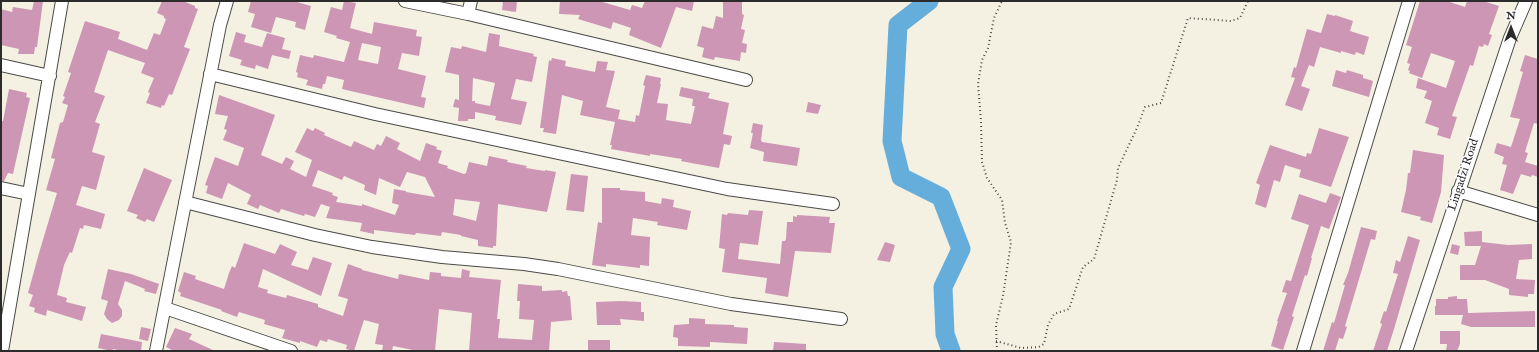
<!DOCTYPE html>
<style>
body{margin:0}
#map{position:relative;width:1539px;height:352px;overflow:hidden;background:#f5f1e2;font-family:"IM FELL English",serif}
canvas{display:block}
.frame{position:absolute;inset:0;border:2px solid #2b2b2b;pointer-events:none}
.north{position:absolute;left:1491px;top:8px;width:40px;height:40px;-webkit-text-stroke:3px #fff;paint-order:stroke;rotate:0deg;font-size:11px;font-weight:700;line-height:16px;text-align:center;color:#2b2b2b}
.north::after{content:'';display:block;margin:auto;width:14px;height:18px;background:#2b2b2b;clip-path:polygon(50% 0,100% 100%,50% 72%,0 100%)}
</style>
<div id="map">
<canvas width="1539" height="352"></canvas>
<div class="frame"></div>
<div class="north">N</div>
</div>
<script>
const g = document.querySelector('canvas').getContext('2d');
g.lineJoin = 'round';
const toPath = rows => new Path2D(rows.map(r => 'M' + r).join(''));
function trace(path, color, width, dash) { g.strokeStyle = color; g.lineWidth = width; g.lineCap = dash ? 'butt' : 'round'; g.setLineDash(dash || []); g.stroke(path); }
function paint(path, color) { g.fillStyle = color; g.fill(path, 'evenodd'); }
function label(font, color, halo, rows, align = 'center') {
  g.font = font + ' "IM FELL English",serif'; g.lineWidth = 3; g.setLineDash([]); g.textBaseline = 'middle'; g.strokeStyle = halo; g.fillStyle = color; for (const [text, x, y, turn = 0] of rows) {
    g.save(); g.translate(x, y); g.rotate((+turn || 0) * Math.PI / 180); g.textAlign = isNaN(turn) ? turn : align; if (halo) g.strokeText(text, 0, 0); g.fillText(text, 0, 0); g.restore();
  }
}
trace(toPath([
 [929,1,898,25,892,141,901,177,941,197,961,249,943,287,945,334,951,351]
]), '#65aedc', 19);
paint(toPath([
 [34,1,43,1,37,47,35,47,34,54,18,54,19,49,1,45,1,9,12,12,13,7,32,10],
 [162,1,183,1,195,6,195,8,198,9,184,47,190,49,172,95,169,94,164,106,162,105,161,108,146,103,150,93,148,92,154,78,141,73,145,63,108,50,94,92,105,96,95,122,100,124,92,152,105,156,96,190,82,186,76,205,105,214,101,229,84,225,83,229,80,228,72,253,70,252,64,265,57,295,67,298,66,302,86,307,82,321,47,310,46,316,34,312,35,308,29,306,33,295,28,293,39,253,57,193,46,190,55,159,51,158,60,123,63,122,68,105,62,103,65,97,63,96,71,73,68,72,85,21,120,32,118,39,147,50,154,33,160,35,166,19,164,18,164,16,157,13],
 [251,1,298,1,297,2,311,6,305,30,295,27,296,22,276,17,271,33,251,27,255,14,248,12],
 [344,1,356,3,350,28,372,34,374,22,417,30,416,36,422,37,419,56,402,53,398,69,426,76,421,97,426,98,424,108,342,89,344,80,327,76,325,84,323,84,322,89,306,85,308,80,297,77,298,73,296,72,300,55,313,58,314,55,344,62,350,42,336,38,337,36,324,32,331,7,342,10],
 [362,43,381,47,378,64,358,60],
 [503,1,517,1,516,12,502,10],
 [560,1,599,1,630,10,632,5,642,8,645,1,694,1,692,11,676,7,661,48,629,35,631,28,613,22,611,29,578,19,580,15,559,14],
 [723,1,742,1,742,14,744,15,741,29,745,30,742,43,747,44,746,53,741,52,740,61,715,57,714,60,702,57,704,48,697,46,702,26,713,29,716,16,723,18],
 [1420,1,1447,1,1465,7,1467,1,1483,1,1499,6,1489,34,1492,35,1488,46,1484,44,1483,47,1479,46,1473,66,1470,65,1452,116,1457,117,1450,139,1437,135,1439,128,1425,123,1432,101,1424,98,1427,91,1416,88,1418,78,1446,88,1455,61,1431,53,1422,78,1409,73,1410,71,1408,70,1410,64,1407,63,1412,47,1406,45],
 [1327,14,1335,16,1335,15,1353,21,1350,31,1369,37,1364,55,1356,52,1355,55,1341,51,1341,53,1320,47,1314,67,1309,65,1301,86,1310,89,1302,111,1285,105,1295,78,1291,77,1294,67,1296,68,1307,29,1321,33],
 [236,32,246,35,244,42,262,47,267,33,285,38,282,49,291,51,289,59,272,55,268,69,256,65,255,69,240,65,242,60,229,56],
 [489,33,500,35,499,46,534,54,533,56,537,57,532,82,516,79,511,99,527,102,521,125,495,120,496,116,475,112,475,119,468,119,468,121,458,121,459,108,453,107,455,99,459,100,459,75,445,72,451,47,461,49,462,46,486,52],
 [473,78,495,83,490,106,475,103,475,101,472,101],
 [1525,55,1538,59,1538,124,1534,123,1525,152,1528,153,1525,162,1538,166,1538,177,1532,175,1531,177,1521,174,1513,194,1500,190,1507,165,1502,164,1504,157,1494,153,1497,143,1511,147,1520,119,1510,117,1523,72,1520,71],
 [552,58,566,61,565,66,595,72,597,61,608,62,606,70,615,71,606,107,620,110,618,119,635,122,636,115,639,116,645,86,643,85,646,75,661,78,660,84,661,84,657,103,668,104,666,120,691,124,695,106,692,106,693,99,679,96,681,87,710,93,708,98,729,103,723,134,732,136,730,145,724,144,719,168,691,163,681,161,682,159,650,154,650,156,611,149,612,145,610,145,615,122,580,115,583,101,562,95,556,134,543,132,544,128,540,128,549,60,551,61],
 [1336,70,1346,73,1347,70,1363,75,1363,78,1373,81,1369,97,1332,86],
 [9,89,27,93,26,97,30,98,13,174,8,173,4,181,1,181,1,121,3,121],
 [219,95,275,115,261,155,282,164,286,157,294,161,290,169,306,177,312,160,295,152,307,128,313,131,315,128,325,133,324,135,351,147,354,141,374,150,377,144,381,146,386,136,400,143,397,149,420,161,426,143,437,147,436,149,442,151,438,163,448,166,447,168,464,174,466,173,469,162,487,166,489,156,508,160,507,162,527,166,526,168,545,171,545,170,556,172,547,212,498,204,496,246,493,246,493,248,478,246,478,240,461,236,461,235,442,232,441,236,416,233,415,235,374,230,374,234,360,231,362,223,326,218,330,207,321,204,315,217,305,214,304,216,281,209,279,213,260,205,258,209,247,204,251,195,228,183,222,199,206,193,208,186,205,185,215,157,238,166,244,148,223,140,227,130,224,129,228,116,215,114],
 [318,170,342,180,344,176,365,185,364,190,376,195,379,178,400,187,407,172,425,177,435,197,406,192,406,191,394,189,392,203,399,205,395,215,362,204,362,206,336,202,338,197,332,195,333,193,312,186],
 [455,199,480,202,476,221,453,215],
 [808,102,821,105,818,114,806,112],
 [753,123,763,125,761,140,762,142,800,148,797,166,763,161,764,152,750,148,753,133,751,133],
 [1319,128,1349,137,1331,187,1299,177,1301,170,1285,165,1280,182,1274,180,1266,208,1255,204,1260,185,1256,183,1270,145,1306,157,1307,153,1311,154],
 [1413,150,1444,155,1441,192,1432,223,1420,220,1421,217,1401,212,1406,190,1408,173,1410,173],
 [144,168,172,180,154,222,147,219,145,222,136,218,138,215,127,211],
 [571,174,588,176,584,212,566,210],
 [602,188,620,188,620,190,645,192,645,201,661,204,662,198,674,200,673,207,691,211,687,230,657,225,658,222,633,218,631,235,650,237,649,266,640,265,640,268,606,264,606,267,592,265,598,222,602,223],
 [1330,193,1341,197,1329,229,1321,226,1311,258,1312,258,1307,276,1305,275,1292,316,1294,317,1283,350,1271,346,1278,321,1277,321,1287,293,1282,292,1286,280,1291,281,1309,225,1291,219,1299,194,1326,203],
 [749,210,763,211,758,245,740,243,738,259,780,264,782,241,785,241,786,239,787,222,793,222,793,216,797,217,797,215,830,217,829,223,835,223,831,253,795,251,788,297,765,293,767,278,722,272,725,249,719,248,722,214,727,215,728,213,748,215],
 [1361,227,1377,231,1375,240,1371,239,1345,326,1347,327,1343,339,1339,338,1335,351,1323,351,1332,322,1334,323,1345,285,1343,285,1348,273],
 [1482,231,1482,242,1508,245,1532,244,1532,259,1519,260,1516,279,1535,280,1534,294,1528,294,1528,297,1509,295,1509,289,1485,280,1460,280,1460,265,1475,265,1481,246,1465,246,1464,232],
 [1408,236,1420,240,1394,329,1387,351,1373,351,1382,324,1380,323,1384,311,1386,312,1398,274,1393,273,1396,260,1400,262],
 [885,242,895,245,890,262,877,260],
 [244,243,275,254,280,244,297,252,291,265,308,270,313,257,332,263,321,296,263,269,258,287,268,290,267,293,286,298,287,295,318,304,318,307,343,316,348,299,338,296,348,264,362,269,362,270,398,279,399,274,429,280,430,272,441,273,441,276,461,278,462,269,470,271,469,277,501,280,497,319,500,319,498,338,532,340,534,320,519,319,520,301,517,301,518,284,542,286,542,291,562,290,562,292,567,291,568,296,570,296,572,320,551,322,549,351,469,351,472,313,439,309,435,351,418,351,393,346,392,351,382,351,383,345,375,344,379,324,364,320,354,351,346,349,347,345,328,339,327,342,320,340,317,347,300,341,300,343,282,338,285,330,264,324,265,320,239,312,237,317,221,311,222,310,180,296,181,293,178,291,184,272,196,276,195,279,224,289,229,273,232,266,235,268],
 [1452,244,1460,246,1458,255,1450,253],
 [108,269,131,274,159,284,156,294,144,291,145,289,125,281,118,304,122,310,122,316,119,320,112,323,107,319,104,314,108,301,101,299],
 [1457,296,1457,299,1467,299,1468,313,1535,311,1535,327,1471,327,1461,324,1463,315,1435,315,1435,306,1436,306,1436,299,1448,299,1448,297],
 [621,301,641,302,641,312,644,312,644,321,620,319,621,325,597,325,596,302],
 [689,318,705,319,705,324,734,325,734,327,748,328,747,344,710,342,710,347,678,346,678,338,673,337,674,325,689,324],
 [141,327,151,329,148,341,139,339],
 [175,328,192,334,189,339,215,351,174,351,166,347],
 [1440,331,1460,331,1460,344,1457,351,1446,351,1447,344,1440,344],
 [101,334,142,342,141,351,122,351,113,349,112,351,98,348],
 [588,340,610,340,610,351,588,351],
 [774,342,806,344,806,351,773,351]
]), '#cd96b5');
const minor = toPath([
 [405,1,468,14,746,80],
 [468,14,471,1],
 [1,65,50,76],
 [210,74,375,114,727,189,833,204],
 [1,188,29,194],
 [1458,191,1538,215],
 [185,202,315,235,372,247,442,257,524,264,558,269,731,304,841,319],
 [165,308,291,351],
 [2,351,62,1],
 [156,351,220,25,227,1],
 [1303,351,1409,1],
 [1406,351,1510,38,1526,1]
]);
trace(minor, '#494946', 14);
trace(toPath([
 [996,341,1021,348,1039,347,1044,344,1048,325,1054,314,1069,309,1083,267,1094,259,1117,180,1118,168,1137,128,1145,107,1161,103,1188,18,1231,21,1240,18,1248,1],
 [997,351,996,325,1003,296,1011,242,1005,223,1002,200,987,178,982,162,981,121,978,84,982,60,988,48,994,18,1002,1]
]), '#494946', 2, [1, 3]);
trace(minor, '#fff', 12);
label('12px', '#2b2b2b', '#fff', [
 ["Lingadzi Road",1464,175,-72]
]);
</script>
